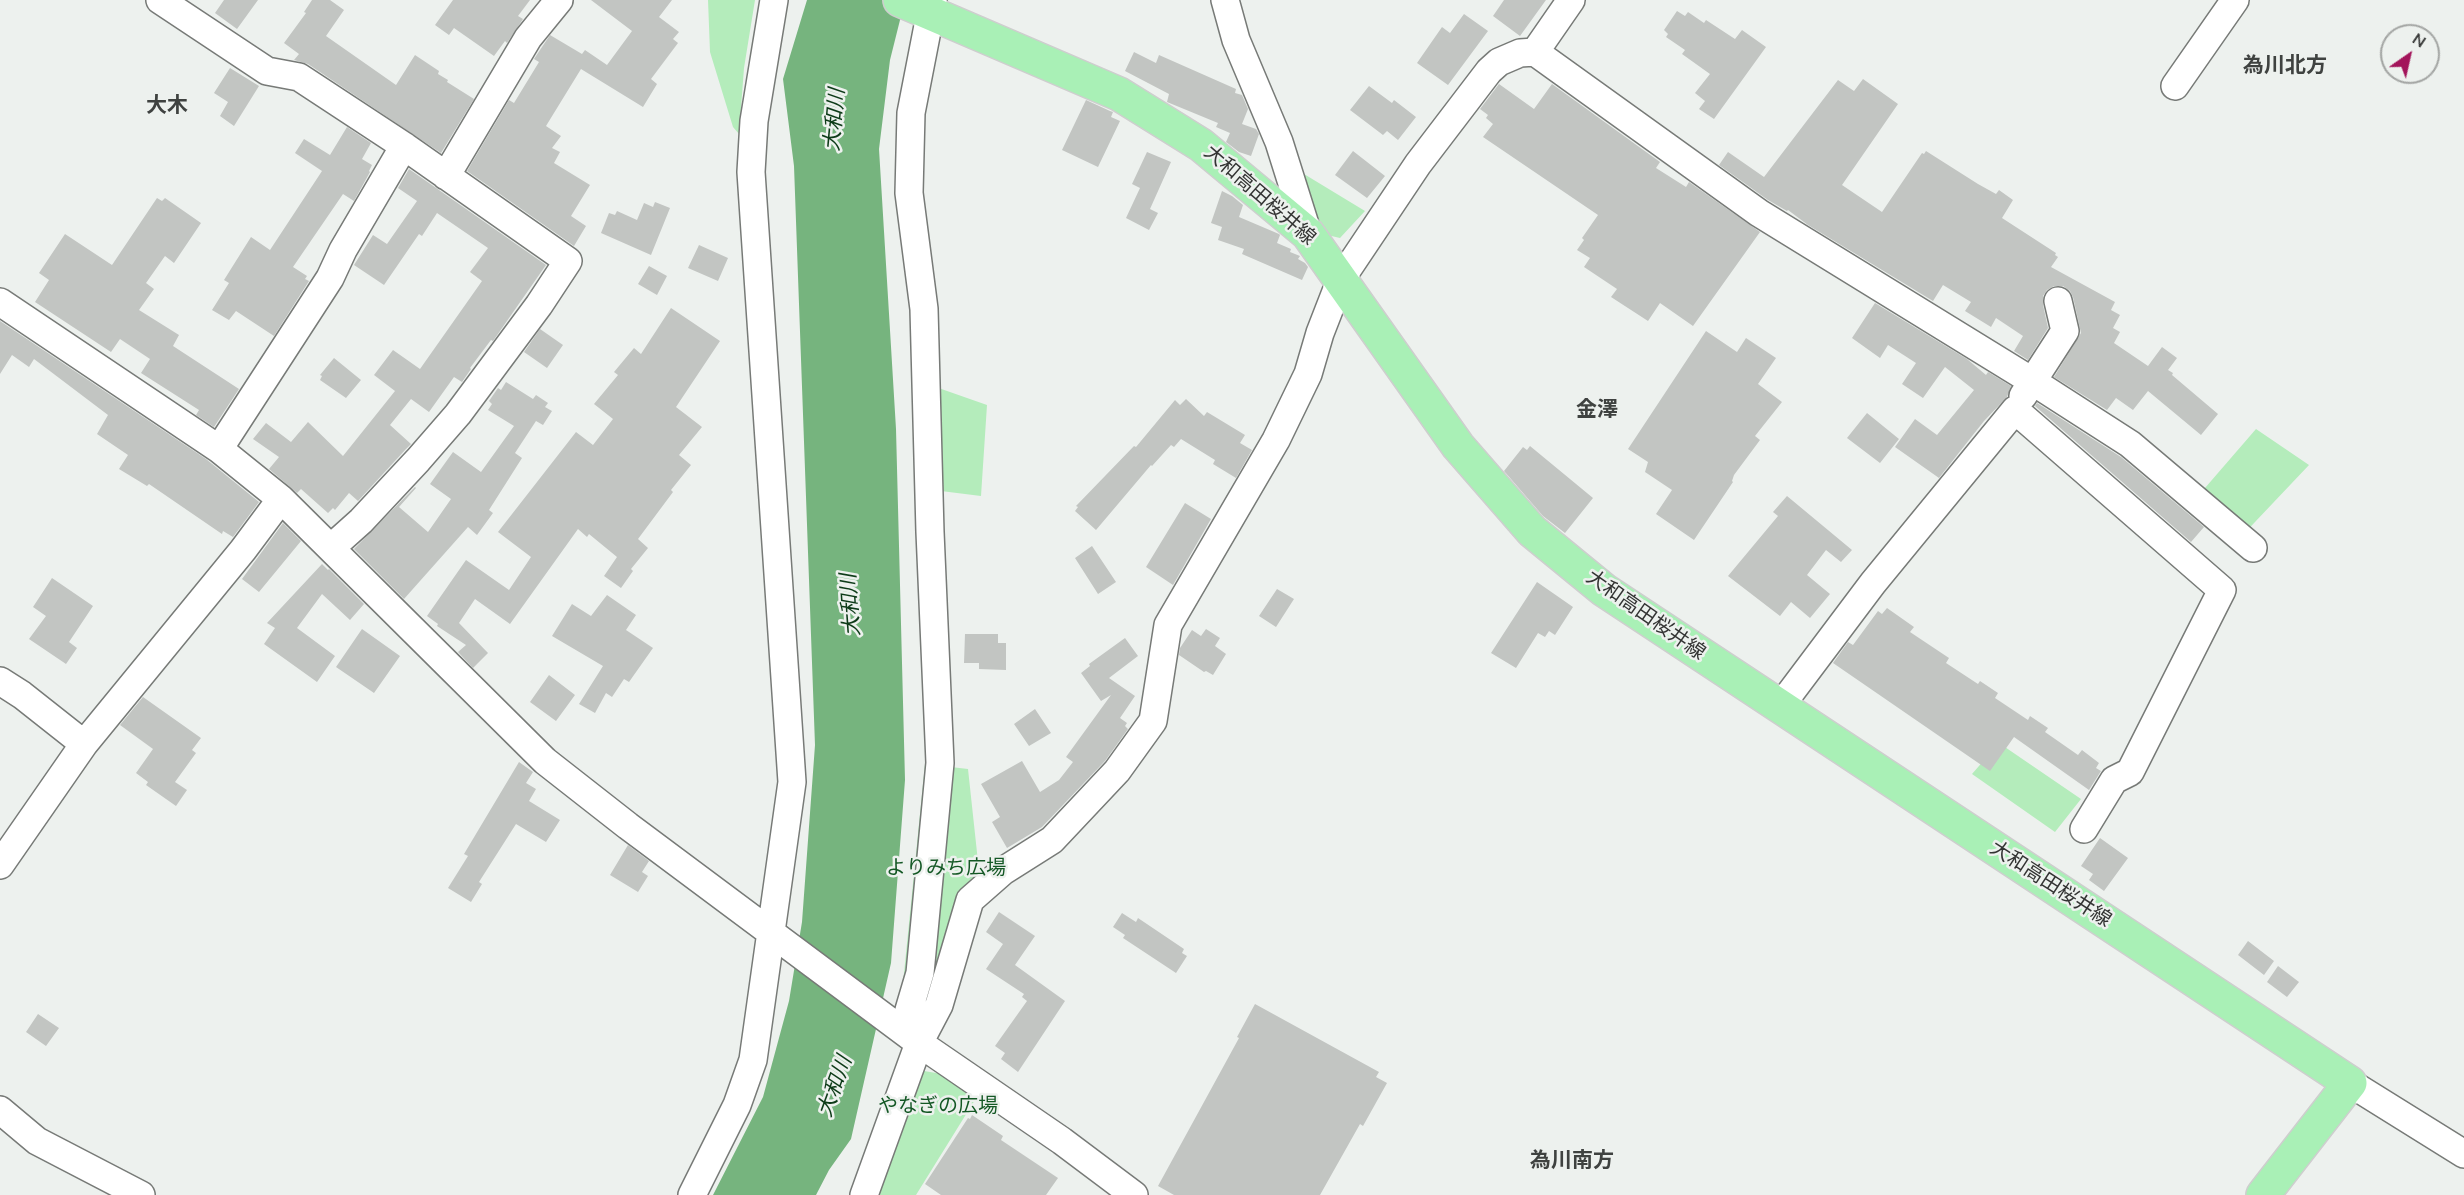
<!DOCTYPE html>
<meta charset="utf-8">
<style>
body{margin:0}
#map{position:relative;width:2464px;height:1195px;overflow:hidden;background:#edf1ee;font-family:"Nunito Sans",sans-serif}
canvas{display:block}
.north{position:absolute;left:2380px;top:24px;width:60px;height:60px;box-sizing:border-box;background:#edf1ee;border:2px solid #a3a5a3;border-radius:50%;rotate:34deg;font-size:16px;font-weight:700;line-height:24px;text-align:center;color:#333433}
.north::after{content:'';display:block;margin:auto;width:21px;height:27px;background:#a3155b;clip-path:polygon(50% 0,100% 100%,50% 72%,0 100%)}
</style>
<div id="map">
<canvas width="2464" height="1195"></canvas>
<div class="north">N</div>
</div>
<script>
const g = document.querySelector('canvas').getContext('2d');
g.lineJoin = 'round';
function paint(path, color) { g.fillStyle = color; g.fill(path, 'evenodd'); }
const toPath = rows => new Path2D(rows.map(r => 'M' + r).join(''));
function trace(path, color, width, dash) { g.strokeStyle = color; g.lineWidth = width; g.lineCap = dash ? 'butt' : 'round'; g.setLineDash(dash || []); g.stroke(path); }
function label(font, color, halo, rows, align = 'center') {
  g.font = font + ' "Nunito Sans","Noto Sans JP",sans-serif'; g.lineWidth = 5; g.setLineDash([]); g.textBaseline = 'middle'; g.strokeStyle = halo; g.fillStyle = color; for (const [text, x, y, turn = 0] of rows) {
    g.save(); g.translate(x, y); g.rotate((+turn || 0) * Math.PI / 180); g.textAlign = isNaN(turn) ? turn : align; if (halo) g.strokeText(text, 0, 0); g.fillText(text, 0, 0); g.restore();
  }
}
paint(toPath([
 [708,0,755,0,744,68,739,134,733,127,710,52],
 [1304,174,1365,211,1340,238,1323,234,1304,198],
 [930,385,987,405,981,496,933,490],
 [2256,429,2309,465,2237,541,2192,503],
 [1999,743,2081,799,2055,832,1972,774],
 [925,764,968,769,979,871,938,988,933,990,903,983],
 [924,1071,942,1074,978,1095,916,1195,869,1195]
]), '#b4ecbb');
paint(toPath([
 [807,0,905,0,890,60,879,149,896,429,905,780,891,963,851,1139,829,1170,816,1195,713,1195,763,1097,789,1001,802,922,815,745,794,166,783,79]
]), '#76b47e');
paint(toPath([
 [224,0,258,0,237,29,215,13],
 [312,0,330,0,344,10,326,36,396,85,415,55,439,71,438,74,448,80,447,82,474,99,441,153,308,64,294,60,299,54,284,43,306,13,304,12],
 [453,0,530,0,518,16,523,19,507,43,505,41,494,56,454,28,449,35,435,25],
 [591,0,672,0,659,17,679,32,673,39,678,43,651,79,657,84,643,107,581,69,546,126,561,136,552,148,560,152,554,163,590,185,571,216,586,226,574,246,467,171,509,100,514,103,539,62,534,59,550,35,582,54,585,50,607,65,632,31],
 [1504,0,1546,0,1520,36,1493,16],
 [1677,11,1685,16,1688,12,1704,23,1706,20,1735,39,1742,30,1766,47,1714,119,1699,109,1705,101,1695,93,1710,74,1682,54,1685,50,1666,37,1668,34,1664,30],
 [1464,14,1488,31,1448,85,1417,63,1442,27,1450,33],
 [1134,52,1156,63,1159,55,1236,89,1235,93,1242,95,1248,109,1242,124,1256,129,1259,134,1251,156,1239,152,1226,142,1230,133,1216,127,1218,123,1167,102,1169,94,1125,71],
 [230,68,259,86,234,126,220,116,228,102,214,93],
 [1863,79,1898,104,1842,185,1882,212,1922,153,1924,154,1926,151,1978,184,1996,194,1999,190,2013,200,2002,218,2056,253,2055,255,2058,257,2051,267,2115,302,2111,310,2120,315,2113,328,2120,332,2114,343,2148,366,2162,347,2177,358,2168,370,2173,373,2172,375,2218,414,2201,435,2148,391,2133,410,2116,398,2107,410,2054,377,2081,333,2073,297,2070,291,2063,286,2054,286,2047,290,2043,296,2043,305,2048,328,2028,360,2014,351,2023,336,1996,318,1991,327,1965,311,1971,302,1943,285,1933,301,1808,225,1788,210,1787,211,1768,200,1719,165,1728,152,1764,177,1838,80,1854,91],
 [1499,84,1534,109,1552,84,1660,162,1656,168,1686,187,1689,182,1760,232,1693,326,1660,303,1648,321,1611,297,1617,289,1584,267,1590,258,1577,250,1584,240,1582,238,1598,215,1483,137,1493,124,1486,118,1488,115,1480,109],
 [1369,86,1392,103,1394,100,1416,117,1398,140,1387,131,1383,135,1350,110],
 [1086,100,1110,111,1113,112,1111,117,1120,121,1098,167,1062,150],
 [347,127,371,143,362,159,372,165,369,171,370,172,354,201,343,194,293,267,307,276,305,279,309,281,274,336,236,311,229,320,212,310,229,283,224,280,251,237,270,250,322,171,295,153,304,139,330,155],
 [1353,151,1385,176,1367,198,1335,175],
 [1147,152,1171,162,1150,209,1158,213,1149,230,1126,218,1140,188,1132,184],
 [409,169,546,265,493,341,491,340,470,368,471,369,462,382,454,377,429,412,411,399,390,425,411,444,406,449,358,501,349,493,335,510,333,508,328,513,301,489,297,493,269,469,279,457,253,439,266,423,291,442,308,422,343,456,395,391,374,375,393,350,420,369,482,281,470,272,488,248,437,213,422,236,419,234,384,285,354,265,373,235,387,244,417,201,398,188],
 [1222,191,1232,196,1243,205,1239,217,1279,234,1280,235,1277,243,1291,249,1290,252,1300,256,1298,259,1305,263,1308,267,1302,280,1242,254,1244,249,1218,240,1222,227,1211,223],
 [157,198,162,201,165,198,201,223,174,263,165,256,146,283,154,289,139,310,179,335,173,346,239,389,214,427,196,415,199,410,141,373,150,359,120,339,111,352,35,302,49,280,39,273,65,234,112,265],
 [655,202,670,208,651,255,601,233,609,213,615,215,617,211,637,220,644,203,653,207],
 [699,245,728,258,718,281,688,268],
 [649,266,667,276,657,295,638,284],
 [1875,303,1967,359,1986,375,1988,372,2011,386,2007,397,1984,421,1939,478,1895,447,1915,419,1937,435,1974,390,1945,367,1923,398,1902,384,1916,363,1888,345,1880,358,1852,338],
 [671,308,720,341,676,407,702,427,679,455,691,465,671,490,673,492,638,539,648,548,631,569,633,571,621,588,604,576,617,557,589,534,587,537,578,529,510,624,475,599,459,623,488,653,473,668,458,652,466,645,437,626,438,624,427,616,466,560,509,590,531,557,498,532,576,432,593,445,613,419,594,404,618,375,614,372,634,348,641,354],
 [0,321,206,459,259,502,233,537,223,531,222,534,149,484,147,486,119,469,128,455,97,434,108,415,34,359,29,367,12,355,0,374],
 [540,329,563,345,547,368,524,352],
 [1706,331,1737,352,1746,338,1776,358,1758,384,1782,402,1755,436,1760,440,1734,475,1732,481,1733,482,1694,540,1656,514,1672,490,1645,472,1648,462,1628,449],
 [334,358,361,380,346,398,320,380,322,376,320,375],
 [506,382,533,399,536,395,548,403,545,407,552,411,543,425,536,421,515,453,522,458,489,510,493,513,477,535,468,527,404,599,354,549,415,487,416,488,399,507,428,532,451,499,430,484,453,452,481,472,514,426,488,410,492,404,489,401,498,388,501,390],
 [1186,399,1204,416,1207,412,1245,435,1240,443,1252,450,1236,478,1213,464,1215,460,1181,439,1174,447,1171,445,1152,466,1151,465,1096,530,1075,511,1078,507,1076,506,1134,446,1136,447,1175,400,1180,405],
 [2037,403,2121,457,2204,527,2191,542,2035,406],
 [1867,413,1899,439,1880,463,1847,438],
 [1530,446,1593,498,1565,533,1543,516,1504,471,1523,447,1527,450],
 [1787,496,1852,550,1841,562,1826,550,1807,575,1830,594,1810,618,1791,602,1780,616,1728,576,1778,516,1773,512],
 [1185,503,1211,519,1173,585,1146,567],
 [283,523,301,541,259,592,242,579],
 [1092,546,1116,582,1098,594,1075,558],
 [322,564,328,570,329,569,364,604,350,620,322,594,297,628,335,656,317,682,264,644,275,628,267,623],
 [52,578,93,606,69,642,77,648,66,664,29,639,46,616,33,607],
 [1537,582,1573,607,1555,635,1549,631,1545,637,1538,633,1516,668,1491,653],
 [1277,589,1294,599,1276,627,1259,616],
 [607,595,636,615,626,630,653,648,629,682,624,679,612,697,606,693,595,713,579,704,603,666,552,636,572,604,591,616],
 [1887,608,1914,627,1910,632,1949,658,1946,663,1978,684,1980,681,1998,693,1995,698,2028,720,2030,716,2048,728,2045,732,2078,755,2082,750,2099,763,2096,768,2101,771,2089,790,2014,737,1990,771,1833,663,1848,642,1853,645,1878,611,1882,614],
 [362,629,400,656,374,693,336,667],
 [1206,629,1220,638,1215,646,1226,654,1213,675,1206,671,1204,672,1179,655,1180,648,1192,630,1201,636],
 [965,634,998,634,998,643,1006,643,1006,670,979,669,979,663,964,663],
 [1125,638,1138,656,1109,678,1135,696,1120,718,1127,723,1125,726,1128,729,1105,761,1042,827,1007,848,992,822,1000,817,981,784,1022,761,1040,792,1059,780,1073,762,1066,757,1111,695,1101,701,1081,673,1090,666,1089,664],
 [549,675,575,695,556,721,530,702],
 [143,697,201,738,192,750,196,753,175,782,187,790,176,806,146,785,148,782,136,773,153,749,120,725],
 [1035,709,1051,733,1029,746,1014,724],
 [519,762,533,772,526,783,536,789,529,801,560,820,546,842,516,824,479,882,482,884,471,902,448,888,468,856,464,854],
 [2100,838,2128,858,2104,891,2089,880,2093,874,2081,866],
 [628,845,649,861,642,872,648,876,638,892,610,875],
 [999,912,1035,936,1015,965,1065,1001,1018,1072,1001,1059,1005,1053,995,1046,1027,1001,1022,997,1024,994,986,969,1003,944,986,932],
 [1122,913,1136,922,1138,918,1184,949,1182,953,1187,956,1176,973,1123,938,1125,935,1113,927],
 [2248,941,2274,961,2264,975,2238,955],
 [2278,966,2299,982,2287,997,2267,982],
 [1255,1004,1379,1072,1376,1077,1387,1083,1363,1126,1360,1124,1320,1195,1174,1195,1158,1186,1239,1038,1237,1037],
 [38,1014,59,1028,46,1046,26,1032],
 [972,1115,1003,1136,1001,1140,1058,1178,1046,1195,941,1195,925,1184,968,1118,970,1119]
]), '#c2c5c2');
const minor = toPath([
 [160,0,267,71,299,77,404,146,568,261,539,305,458,414,418,460,361,521,332,547],
 [1225,0,1236,40,1279,142,1308,234],
 [1535,52,1571,0],
 [2175,86,2235,0],
 [446,176,528,38,559,0],
 [0,302,219,449,281,499,545,761,628,826,919,1043,1062,1141,1134,1195],
 [2023,396,2065,331,2058,301],
 [219,449,330,278,343,250,404,146],
 [0,681,22,695,84,744],
 [1779,708,1873,583,2015,410,2222,590,2130,772,2114,780,2084,829],
 [0,865,84,744,243,550,281,499],
 [919,1043,909,1010,920,973,940,763,930,532,924,309,909,193,911,113,933,0],
 [2350,1083,2464,1154],
 [0,1110,37,1141,141,1195],
 [692,1195,737,1105,753,1060,792,782,751,172,754,121,774,0],
 [864,1195,919,1043,939,1005,970,900,1003,871,1052,840,1117,771,1153,721,1168,625,1276,440,1308,374,1320,333,1341,279,1418,164,1489,71,1499,62,1520,53,1535,52,1759,213,2032,381,2130,444,2253,548]
]);
const major = toPath([
 [900,0,1119,94,1201,145,1308,234,1458,446,1532,531,1604,590,2350,1083,2263,1195]
]);
trace(minor, '#777a77', 30);
trace(major, '#cecece', 36);
trace(minor, '#fff', 27);
trace(major, '#a9f0b6', 33);
label('20px', '#333433', '#edf1ee', [
 ["大和高田桜井線",1259,196,41],
 ["大和高田桜井線",1645,616,35],
 ["大和高田桜井線",2050,885,33]
]);
label('20px', '#145825', '#edf1ee', [
 ["よりみち広場",946,869],
 ["やなぎの広場",938,1107]
]);
label('bold 21px', '#3f4240', '#edf1ee', [
 ["為川北方",2285,67],
 ["大木",167,107],
 ["金澤",1597,411],
 ["為川南方",1572,1162]
]);
label('italic 21px', '#0d3b18', '#edf1ee', [
 ["大和川",836,120,-85],
 ["大和川",852,605,-94],
 ["大和川",836,1087,-70]
]);
</script>
